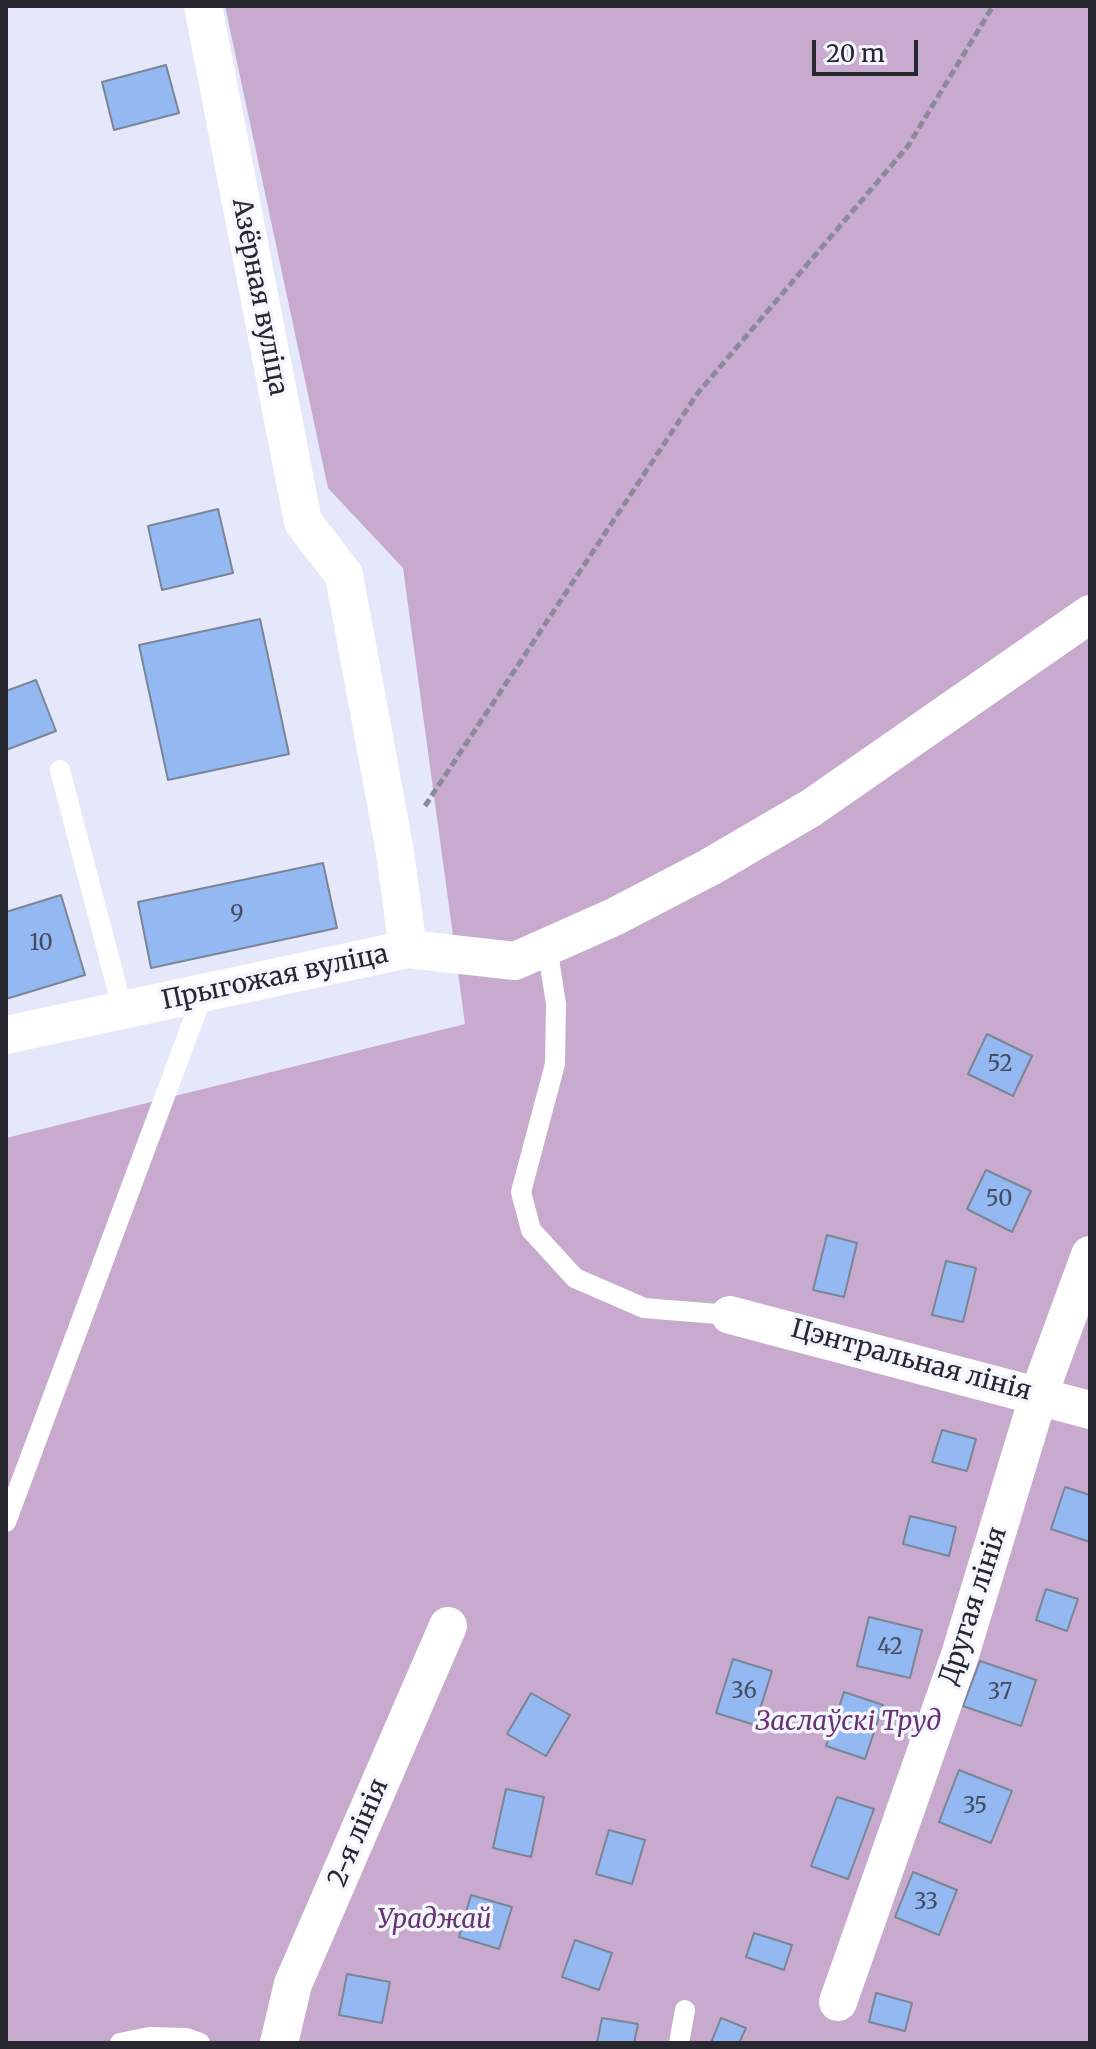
<!DOCTYPE html>
<meta charset="utf-8">
<style>
body{margin:0}
#map{position:relative;width:1096px;height:2049px;overflow:hidden;background:#e5e7fb;font-family:Merriweather,serif}
canvas{display:block}
.frame{position:absolute;inset:0;border:8px solid #282830;pointer-events:none}
.scale{position:absolute;left:812px;top:40px;width:106px;height:36px;box-sizing:border-box;border:4px solid #282830;border-top:0;padding-left:10px;font-size:24px;line-height:28px;white-space:nowrap;color:#282830;-webkit-text-stroke:6px #f4f6fe;paint-order:stroke}
</style>
<div id="map">
<canvas width="1096" height="2049"></canvas>
<div class="frame"></div>
<div class="scale">20 m</div>
</div>
<script>
const g = document.querySelector('canvas').getContext('2d');
g.lineJoin = 'round';
function paint(path, color) { g.fillStyle = color; g.fill(path, 'evenodd'); }
const toPath = rows => new Path2D(rows.map(r => 'M' + r).join(''));
function trace(path, color, width, dash) { g.strokeStyle = color; g.lineWidth = width; g.lineCap = dash ? 'butt' : 'round'; g.setLineDash(dash || []); g.stroke(path); }
function label(font, color, halo, rows, align = 'center') {
  g.font = font + ' Merriweather,serif'; g.lineWidth = 7; g.setLineDash([]); g.textBaseline = 'middle'; g.strokeStyle = halo; g.fillStyle = color; for (const [text, x, y, turn = 0] of rows) {
    g.save(); g.translate(x, y); g.rotate((+turn || 0) * Math.PI / 180); g.textAlign = isNaN(turn) ? turn : align; if (halo) g.strokeText(text, 0, 0); g.fillText(text, 0, 0); g.restore();
  }
}
paint(toPath([
 [225,6,1090,6,1090,2043,6,2043,6,1138,465,1024,403,568,328,488]
]), '#c7aacd');
const building = toPath([
 [166,65,179,113,114,130,102,82,166,65],
 [218,509,233,573,162,590,148,526,218,509],
 [260,619,289,754,168,780,139,645,260,619],
 [36,680,56,731,6,750,6,691,36,680],
 [323,863,337,928,151,968,138,902,323,863],
 [61,895,85,975,6,999,6,912,61,895],
 [987,1034,1032,1056,1013,1096,968,1074,987,1034],
 [986,1170,1031,1191,1012,1232,967,1209,986,1170],
 [827,1235,857,1243,844,1297,813,1290,827,1235],
 [946,1261,976,1268,963,1322,932,1315,946,1261],
 [942,1430,976,1439,967,1471,932,1462,942,1430],
 [1065,1487,1090,1495,1090,1542,1051,1529,1065,1487],
 [910,1516,956,1527,949,1556,903,1544,910,1516],
 [1046,1589,1078,1599,1067,1631,1036,1620,1046,1589],
 [869,1617,922,1630,910,1678,857,1666,869,1617],
 [733,1659,772,1671,755,1725,716,1713,733,1659],
 [980,1661,1036,1680,1021,1726,963,1706,980,1661],
 [844,1692,883,1705,865,1759,826,1746,844,1692],
 [531,1693,570,1715,546,1756,507,1734,531,1693],
 [959,1770,1012,1791,991,1843,939,1822,959,1770],
 [506,1789,544,1797,531,1857,493,1848,506,1789],
 [837,1797,874,1809,848,1879,811,1866,837,1797],
 [609,1830,645,1840,632,1884,596,1874,609,1830],
 [913,1872,957,1890,939,1935,895,1917,913,1872],
 [471,1895,512,1907,499,1949,459,1937,471,1895],
 [754,1933,792,1945,784,1970,746,1957,754,1933],
 [575,1940,612,1953,599,1990,562,1977,575,1940],
 [347,1974,390,1982,382,2023,339,2015,347,1974],
 [876,1993,912,2003,905,2031,869,2022,876,1993],
 [602,2018,638,2024,634,2043,597,2043,602,2018],
 [721,2018,746,2028,739,2043,711,2043,721,2018]
]);
paint(building, '#94b8f1');
trace(building, '#7b8595', 2);
trace(toPath([
 [425,806,697,394,908,146,993,6]
]), '#8a8b9a', 5, [8, 4]);
trace(toPath([
 [60,770,123,1011],
 [547,946,556,1004,555,1064,521,1192,531,1230,575,1278,644,1308,730,1315],
 [6,1522,203,994],
 [120,2043,149,2037,186,2038,200,2043],
 [679,2043,685,2010]
]), '#fff', 20);
trace(toPath([
 [203,6,303,522,344,575,395,852,408,949],
 [6,1035,408,949,515,961,614,917,710,867,811,808,1090,614],
 [730,1315,1090,1410],
 [838,2002,960,1655,1039,1394,1090,1255],
 [279,2043,293,1984,448,1626]
]), '#fff', 38);
label('22px', '#434c60', null, [
 ["9",237,915],
 ["10",41,944],
 ["52",1000,1065],
 ["50",999,1200],
 ["42",890,1648],
 ["36",744,1692],
 ["37",1000,1693],
 ["35",975,1807],
 ["33",926,1903]
]);
label('26px', '#282830', '#f4f6fe', [
 ["Азёрная вуліца",259,297,79],
 ["Прыгожая вуліца",275,978,-12],
 ["Цэнтральная лінія",911,1361,15],
 ["Другая лінія",974,1606,-72],
 ["2-я лінія",359,1833,-67]
]);
label('italic 26px', '#693274', '#f4f6fe', [
 ["Заслаўскі Труд",848,1723],
 ["Ураджай",434,1921]
]);
</script>
